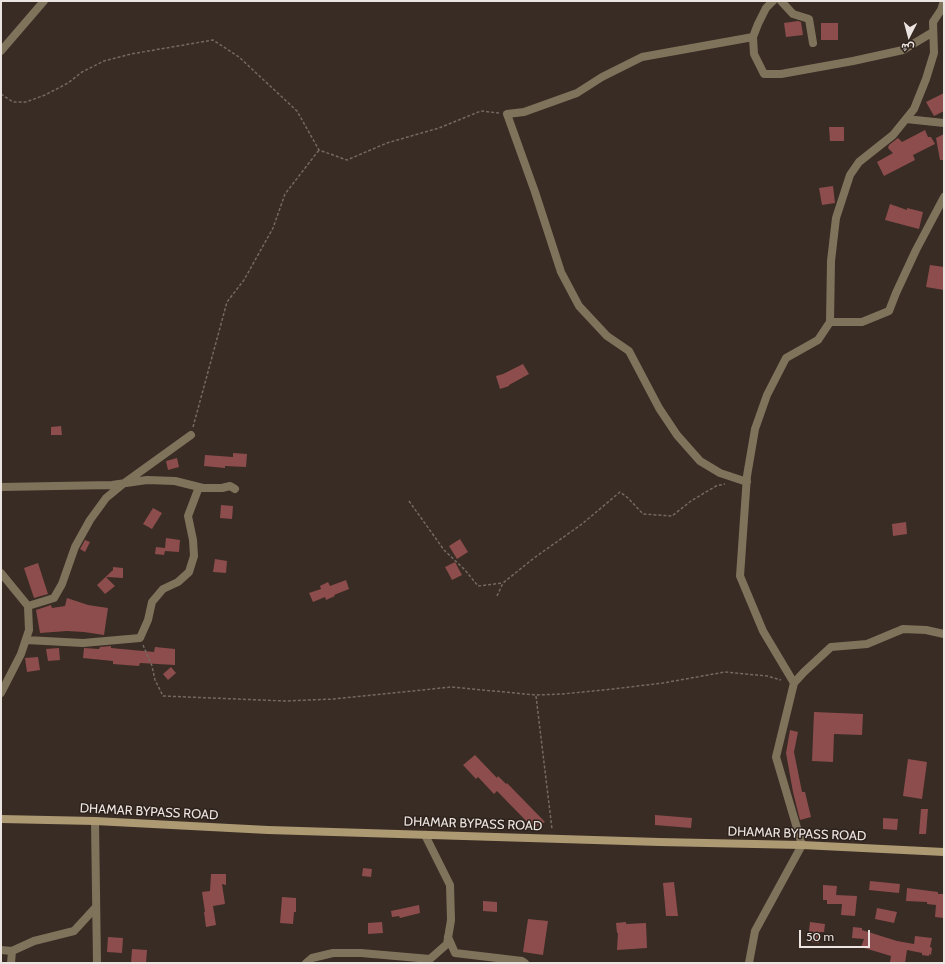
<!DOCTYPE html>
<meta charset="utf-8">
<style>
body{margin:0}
#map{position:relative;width:945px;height:964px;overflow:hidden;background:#382c25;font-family:Cabin,Vazirmatn,sans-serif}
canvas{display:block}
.frame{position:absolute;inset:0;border:2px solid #ece4e0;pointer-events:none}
.north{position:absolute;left:889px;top:16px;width:40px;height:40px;-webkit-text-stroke:3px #2e231c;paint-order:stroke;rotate:186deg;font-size:11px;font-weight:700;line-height:16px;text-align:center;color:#ece4e0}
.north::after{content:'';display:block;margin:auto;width:14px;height:18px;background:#ece4e0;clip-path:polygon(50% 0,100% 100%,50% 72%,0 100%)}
.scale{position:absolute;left:799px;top:930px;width:71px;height:18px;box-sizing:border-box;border:2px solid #ece4e0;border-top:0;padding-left:5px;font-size:12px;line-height:14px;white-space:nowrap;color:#ece4e0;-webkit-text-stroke:3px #2e231c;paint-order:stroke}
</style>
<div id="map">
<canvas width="945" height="964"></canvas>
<div class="frame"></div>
<div class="north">ش</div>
<div class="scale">50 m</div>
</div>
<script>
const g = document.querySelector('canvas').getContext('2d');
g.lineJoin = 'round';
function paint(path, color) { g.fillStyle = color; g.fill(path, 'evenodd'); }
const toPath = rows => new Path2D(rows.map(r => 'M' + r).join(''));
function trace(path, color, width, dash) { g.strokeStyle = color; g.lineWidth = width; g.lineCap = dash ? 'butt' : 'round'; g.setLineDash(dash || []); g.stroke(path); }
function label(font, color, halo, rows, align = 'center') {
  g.font = font + ' Cabin,sans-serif'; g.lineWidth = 3; g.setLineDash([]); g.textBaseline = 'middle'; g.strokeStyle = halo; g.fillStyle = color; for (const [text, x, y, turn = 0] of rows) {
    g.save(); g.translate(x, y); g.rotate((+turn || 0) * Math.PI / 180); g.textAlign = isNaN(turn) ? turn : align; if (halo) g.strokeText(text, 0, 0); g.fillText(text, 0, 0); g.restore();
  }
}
paint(toPath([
 [798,21,801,22,803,35,786,37,784,23],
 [821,23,838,23,838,40,821,40],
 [944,93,944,111,934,116,926,102],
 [829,127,844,127,844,141,830,141],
 [925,130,928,137,931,137,935,144,913,155,915,160,884,176,877,162,893,153,888,148,889,145,898,138,902,142],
 [944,134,944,160,940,160,936,138],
 [833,186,835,203,822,205,819,188],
 [890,204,907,210,907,208,923,212,919,229,885,220],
 [930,265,944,267,944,290,926,287],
 [523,364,529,374,509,385,509,386,500,389,496,376,503,374],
 [61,426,62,435,51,435,51,427],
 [233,453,247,454,246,467,225,466,225,468,204,466,205,455,233,457],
 [177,458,179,467,168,470,166,461],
 [221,505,233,506,232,519,220,518],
 [153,508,162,513,152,529,143,524],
 [906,522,907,534,893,536,892,524],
 [166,538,180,540,179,552,165,551,164,555,155,554,156,547,165,548],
 [460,539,468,552,457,559,449,546],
 [85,540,90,542,85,552,80,549],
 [215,559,227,561,226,573,213,572],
 [455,562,462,575,452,580,445,567],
 [38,563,48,594,34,598,24,568],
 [113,567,123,568,123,578,106,577,115,586,105,594,97,585,113,570],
 [346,580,349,589,334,595,335,596,326,600,325,597,313,602,309,593,321,589,320,586,328,582,330,586],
 [67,598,88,605,108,608,104,635,84,632,67,631,40,633,36,610,51,605,52,608,65,606],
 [111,646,111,648,154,652,155,647,175,649,175,665,140,663,139,666,113,664,113,661,83,658,84,648,99,649,100,647],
 [59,648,60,660,48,661,46,649],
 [38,657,40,670,27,672,25,658],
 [171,667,176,673,168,680,163,674],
 [814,712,863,714,862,735,834,734,833,762,812,761],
 [790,730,798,732,794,752,802,792,805,792,811,817,800,820,793,792,786,753],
 [475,755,497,778,498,776,506,784,507,783,545,822,533,828,497,791,494,794,478,777,476,779,463,765],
 [908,759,927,762,922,799,903,796],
 [921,809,928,809,926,834,919,834],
 [655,815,692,818,691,828,655,825],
 [883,818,898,819,897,830,883,829],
 [363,868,372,869,371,877,362,876],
 [211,874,226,874,226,885,222,884,225,904,213,906,216,925,206,927,204,912,205,912,202,892,210,891],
 [870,881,900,884,899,893,869,890],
 [674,882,678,916,666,916,663,883],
 [823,885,837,886,836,895,857,896,855,916,841,915,842,904,827,904,827,900,823,900],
 [907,888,938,892,938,894,944,894,944,918,935,917,936,905,927,904,927,902,906,901],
 [282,897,296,898,296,912,294,912,293,924,280,923],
 [483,901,497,902,497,912,483,911],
 [419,905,420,913,400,918,399,916,392,917,391,911],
 [877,908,897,912,894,923,875,919],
 [528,919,548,921,543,955,523,952],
 [382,922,383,933,368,934,368,923],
 [626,922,626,924,646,923,647,948,617,950,618,933,617,933,616,923],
 [810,922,825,924,824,932,820,932,819,943,808,941],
 [853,927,862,928,862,930,897,941,914,944,915,936,932,938,930,947,932,948,931,955,929,954,929,956,922,955,922,953,907,950,905,963,890,962,891,956,861,947,864,939,852,938],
 [108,937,123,938,122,953,107,952],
 [132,949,147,950,146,963,131,963]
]), '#8d4d4c');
trace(toPath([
 [1,94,13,102,26,102,45,95,68,83,82,72,104,61,131,54,213,40,239,57,297,111,319,150,347,160,387,143,439,128,481,111,499,113],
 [193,427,227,302,244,280,273,228,285,194,319,150],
 [409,501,444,550,465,570,478,586,503,583],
 [497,596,503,583,534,558,582,524,620,492,628,498,643,514,672,516,691,501,716,486,725,484],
 [143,645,152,666,155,680,163,696,285,701,334,699,451,687,536,695,563,694,613,689,663,683,725,672,767,676,781,680],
 [536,696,552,829]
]), '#746963', 1.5, [3, 2]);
trace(toPath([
 [781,1,793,14,809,19,813,43],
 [753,37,758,24,766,8,773,1],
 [1,51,44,1],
 [906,119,944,123],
 [830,322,862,322,889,311,896,293,916,250,944,197],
 [747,482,720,473,700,461,677,435,659,408,629,351,607,336,579,306,561,272,535,192,507,114,524,112,577,93,602,77,642,57,753,37,754,54,764,74,781,74,853,61,903,50,933,32],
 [1,487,112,485,147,480,175,481,203,488,222,488,230,486,235,489],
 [1,573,28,606,29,630,21,654,1,693],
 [28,606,54,598,62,584,75,547,90,520,106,498,123,484,191,435],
 [26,640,83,643,140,638,148,620,152,602,163,589,178,582,189,572,194,556,193,540,188,516,199,487],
 [794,683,804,672,831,647,867,644,903,629,926,630,944,634],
 [95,821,97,963],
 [448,937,455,953,522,961,525,963],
 [1,950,12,951,34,941,74,931,96,907],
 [11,963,12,951],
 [306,963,312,958,333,953,361,953,430,959,447,944,451,920,450,885,425,835],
 [749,963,755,931,802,845,776,757,794,683,763,631,740,576,747,476,755,429,767,395,786,358,818,340,830,322,831,261,836,218,850,175,859,162,893,135,914,109,926,79,934,53,933,22,941,10,944,1]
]), '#80735b', 8);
trace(toPath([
 [1,819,95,821,268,830,659,842,802,845,944,852]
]), '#ad9972', 8);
label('13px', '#ece4e0', '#2e231c', [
 ["DHAMAR BYPASS ROAD",149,812,3],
 ["DHAMAR BYPASS ROAD",473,824,2],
 ["DHAMAR BYPASS ROAD",797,834,2]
]);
</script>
